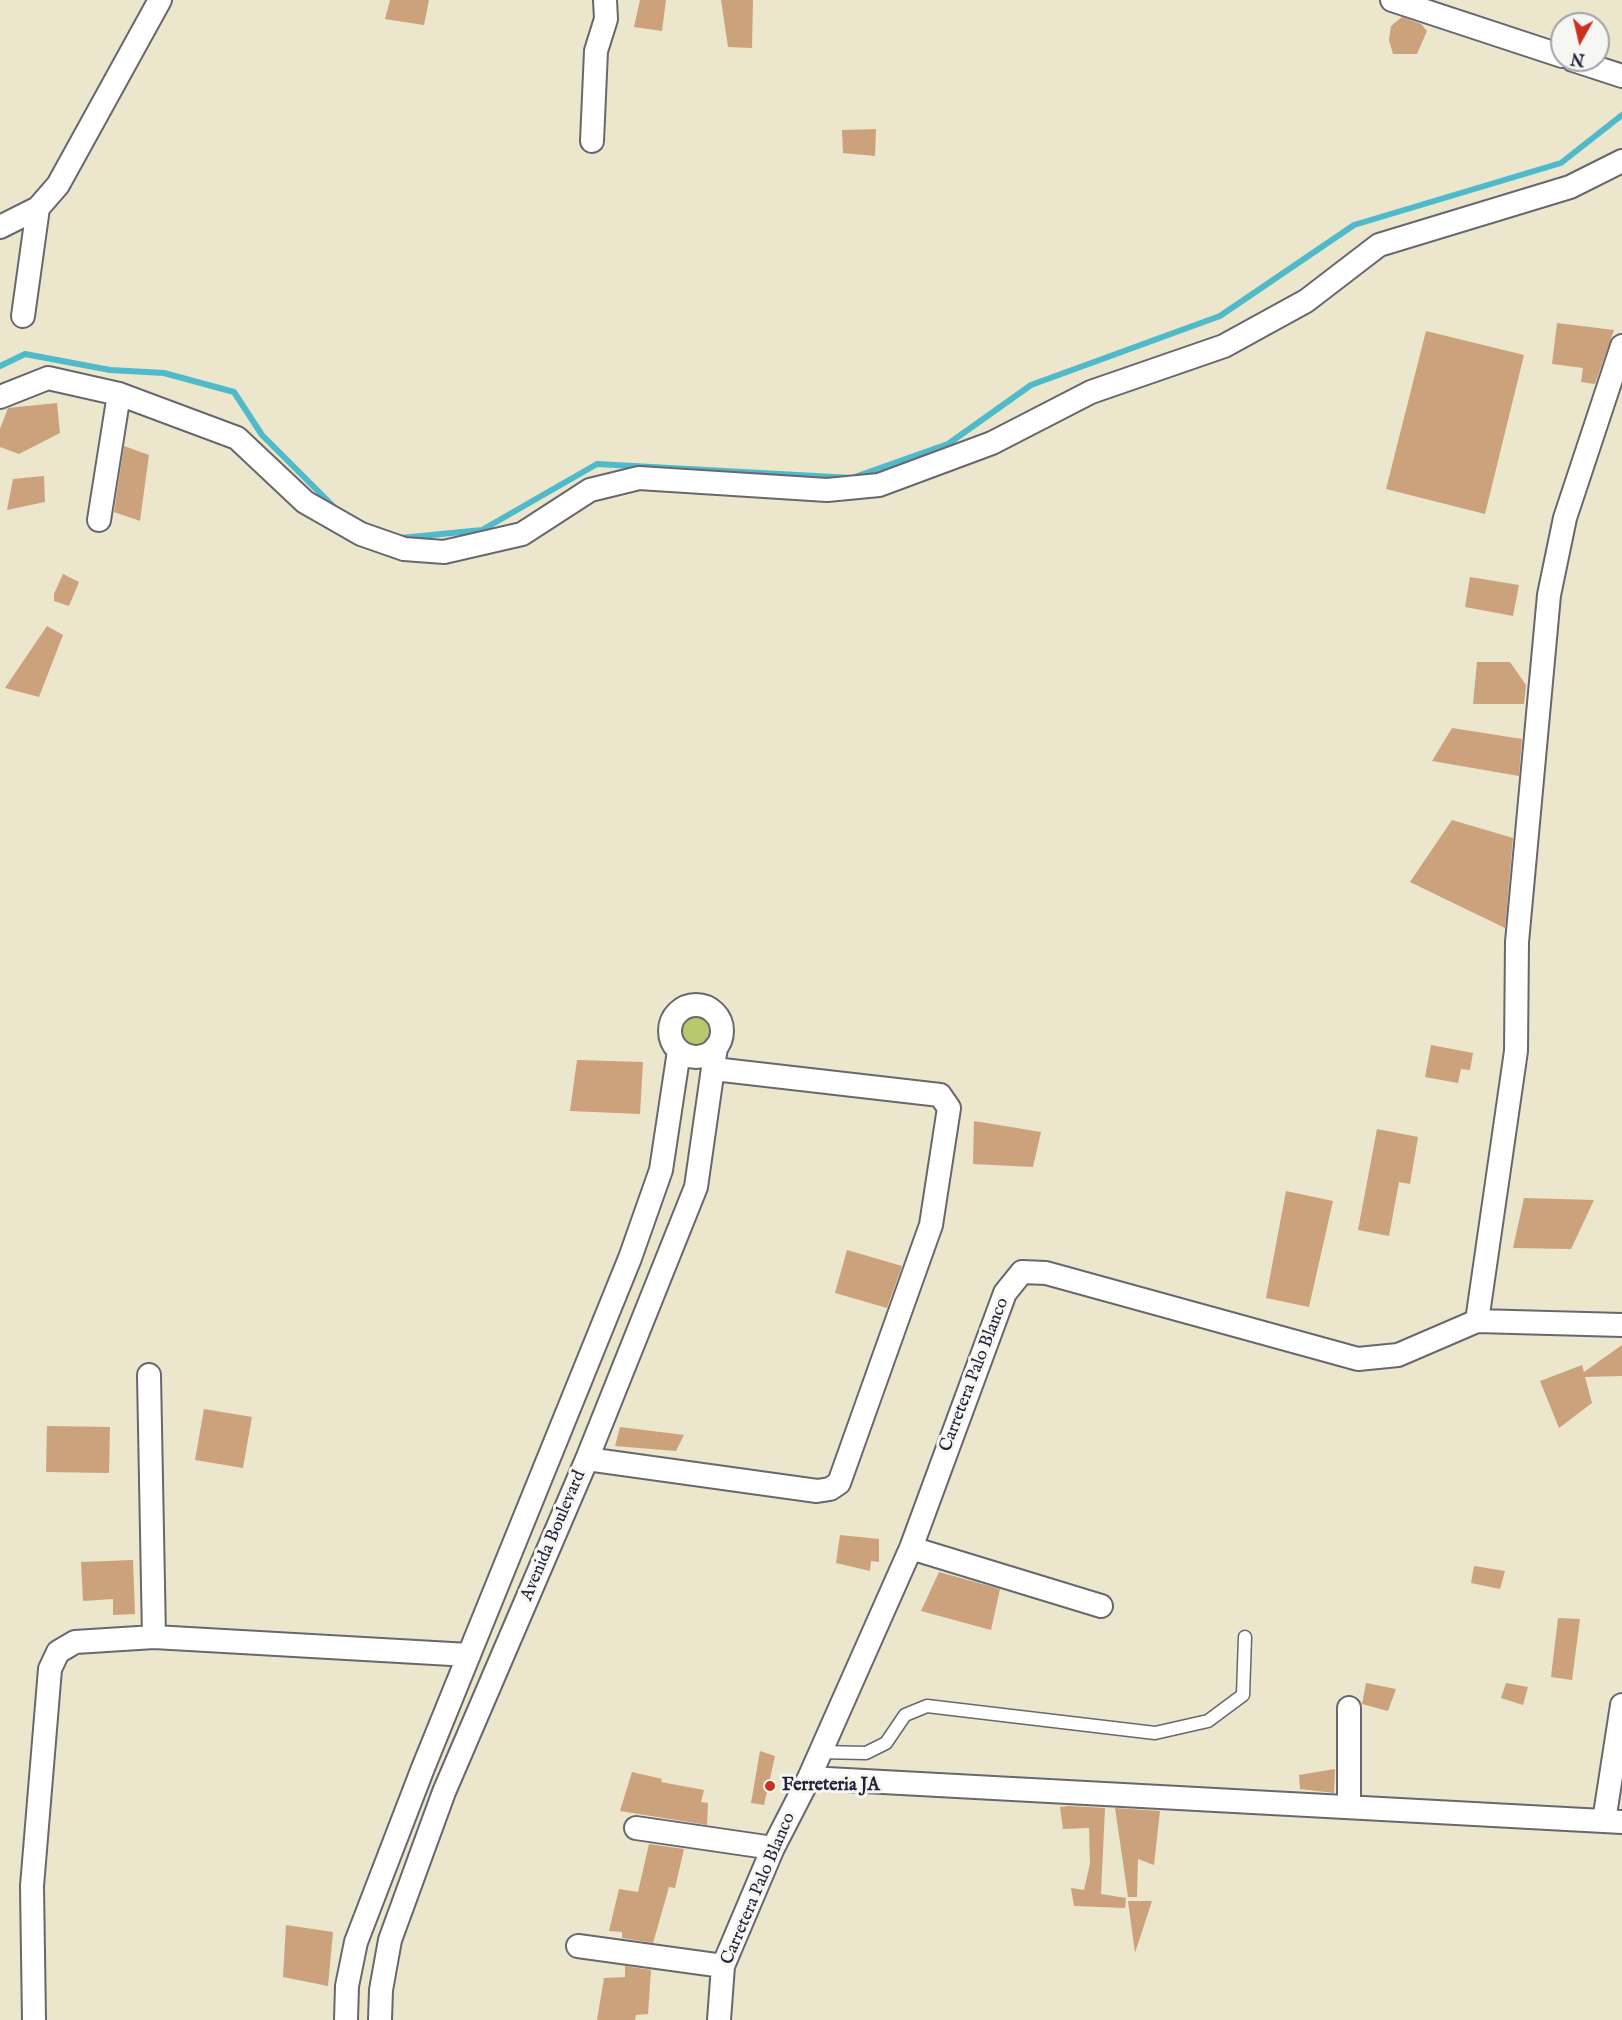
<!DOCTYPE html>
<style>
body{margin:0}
#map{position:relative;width:1622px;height:2020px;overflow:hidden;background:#ebe6cc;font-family:"IM FELL English",serif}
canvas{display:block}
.north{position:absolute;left:1550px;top:12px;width:60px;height:60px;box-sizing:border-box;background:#f6f6f2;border:2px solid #a1a1a9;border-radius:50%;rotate:188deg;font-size:16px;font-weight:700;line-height:24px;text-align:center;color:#22223b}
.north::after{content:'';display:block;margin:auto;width:21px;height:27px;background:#c8321e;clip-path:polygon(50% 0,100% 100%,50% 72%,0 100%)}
</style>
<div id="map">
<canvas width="1622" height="2020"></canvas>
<div class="north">N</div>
</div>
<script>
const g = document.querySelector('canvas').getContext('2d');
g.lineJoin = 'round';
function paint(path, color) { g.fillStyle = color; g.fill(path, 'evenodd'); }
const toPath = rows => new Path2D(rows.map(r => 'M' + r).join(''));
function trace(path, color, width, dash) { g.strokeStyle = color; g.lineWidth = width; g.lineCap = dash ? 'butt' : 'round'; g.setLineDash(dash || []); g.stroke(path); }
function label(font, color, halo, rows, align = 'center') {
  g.font = font + ' "IM FELL English",serif'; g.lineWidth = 6; g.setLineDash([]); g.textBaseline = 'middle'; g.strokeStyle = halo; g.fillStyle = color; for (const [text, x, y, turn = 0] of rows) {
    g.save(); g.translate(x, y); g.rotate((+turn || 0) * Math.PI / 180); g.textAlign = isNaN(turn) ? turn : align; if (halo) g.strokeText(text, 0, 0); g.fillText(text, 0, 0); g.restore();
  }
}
paint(toPath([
 '675 1031a21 21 0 1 1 42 0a21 21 0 1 1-42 0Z'
]), '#b7c96c');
trace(toPath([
 [0,366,25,354,110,370,164,373,234,392,262,435,337,510],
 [401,538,482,530,597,464,852,478,948,444,1031,385,1220,316,1354,225,1561,163,1622,115]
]), '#4ebaca', 6);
paint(toPath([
 [390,0,429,0,424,25,385,19],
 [640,0,666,0,662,31,634,27],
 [721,0,753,0,752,48,728,47],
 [1402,17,1421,24,1427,31,1417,54,1393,54,1389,40,1391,26],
 [876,129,875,156,843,153,842,130],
 [1557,323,1614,330,1595,384,1581,382,1583,368,1552,364],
 [1426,331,1524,355,1485,514,1386,489],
 [57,403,60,433,19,454,0,447,0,429,8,408],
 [124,446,149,455,140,521,114,512],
 [44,476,45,502,7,510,13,479],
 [63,574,79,582,69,606,54,601,54,594],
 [1470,577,1519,585,1513,616,1465,607],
 [47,626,63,635,39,697,5,688],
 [1477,662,1510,662,1526,685,1524,704,1473,704],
 [1452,728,1522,739,1519,776,1432,761],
 [1452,820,1513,838,1505,928,1410,882],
 [1431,1045,1473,1053,1470,1070,1461,1069,1458,1083,1425,1077],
 [577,1060,643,1062,640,1114,570,1111],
 [974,1121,1041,1132,1033,1167,973,1164],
 [1377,1129,1418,1137,1410,1184,1399,1182,1389,1236,1358,1230],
 [1286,1191,1333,1201,1309,1307,1266,1298],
 [1524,1198,1594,1200,1571,1249,1513,1248],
 [847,1250,902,1266,887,1308,835,1293],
 [1622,1345,1622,1376,1585,1377,1592,1403,1559,1428,1540,1381,1582,1365,1584,1372],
 [204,1409,252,1417,243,1468,195,1460],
 [47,1426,110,1427,109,1473,46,1472],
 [620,1427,684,1435,676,1451,615,1446],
 [840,1535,879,1539,879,1562,871,1561,870,1571,836,1563],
 [133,1560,135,1614,113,1615,113,1599,83,1601,81,1562],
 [1474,1566,1505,1571,1500,1589,1471,1583],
 [939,1572,1000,1589,991,1630,921,1611],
 [1558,1618,1580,1619,1572,1680,1551,1677],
 [1366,1683,1396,1689,1388,1711,1362,1704],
 [1506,1683,1528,1687,1523,1705,1501,1698],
 [760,1751,775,1756,764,1805,751,1803],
 [1335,1769,1334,1793,1300,1789,1299,1775],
 [632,1772,662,1779,661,1782,704,1790,701,1802,708,1803,707,1825,620,1811],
 [1069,1806,1105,1808,1101,1894,1126,1898,1125,1908,1074,1906,1071,1888,1084,1890,1090,1864,1089,1828,1063,1829,1060,1807],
 [1115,1808,1160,1811,1154,1865,1138,1859,1137,1897,1128,1897],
 [649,1844,684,1849,675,1888,669,1887,653,1943,622,1938,622,1932,609,1931,619,1889,638,1892],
 [1128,1901,1152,1901,1135,1953],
 [286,1925,333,1932,328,1986,283,1977],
 [625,1966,651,1970,648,2014,636,2015,635,2020,597,2020,604,1978,625,1977]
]), '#cca27c');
const lane = toPath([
 [819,1752,866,1753,886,1743,905,1715,927,1706,1155,1733,1208,1721,1243,1695,1245,1637]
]);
const street = toPath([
 [1392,0,1562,56],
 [1573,60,1622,76],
 [592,141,596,51,606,19,605,0],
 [0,227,38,208,58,185,160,0],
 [23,316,38,208],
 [0,397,48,378,119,394,237,438,305,502,361,534,404,549,444,552,522,534,590,490,639,478,827,490,879,485,992,443,1091,392,1224,346,1306,301,1379,245,1570,187,1622,161],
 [99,520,119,394],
 '670 1031a26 26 0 1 1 52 0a26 26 0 1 1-52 0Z',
 [1477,1321,1516,1051,1517,942,1549,595,1565,518,1622,346],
 [149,1375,154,1637],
 [587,1459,817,1491,830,1489,839,1483,931,1225,949,1108,940,1095,714,1069],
 [911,1548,1101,1606],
 [1349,1708,1349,1806],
 [809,1778,1622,1822],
 [1604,1821,1622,1705],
 [636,1828,773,1848],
 [578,1946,723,1966],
 [34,2020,32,1886,50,1669,58,1652,75,1642,154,1637,469,1655],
 [346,2020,347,1986,356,1942,423,1768,630,1258,661,1170,679,1051],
 [380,2020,381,1990,390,1940,444,1792,587,1459,696,1187,716,1047],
 [719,2020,723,1966,773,1848,809,1778,911,1548,1005,1293,1022,1272,1046,1273,1358,1359,1398,1355,1477,1321,1622,1325]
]);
trace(lane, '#68676e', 15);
trace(street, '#68676e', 26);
trace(lane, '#fff', 12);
trace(street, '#fff', 22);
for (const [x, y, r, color] of [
 [770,1786,6,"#c8321e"]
]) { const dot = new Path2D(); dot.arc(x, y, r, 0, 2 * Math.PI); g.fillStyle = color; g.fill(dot); trace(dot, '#f6f6f2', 2); }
label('18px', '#22223b', '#f6f6f2', [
 ["Carretera Palo Blanco",975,1375,-69],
 ["Avenida Boulevard",554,1536,-67],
 ["Carretera Palo Blanco",759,1889,-67]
]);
label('bold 18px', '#22223b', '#f6f6f2', [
 ["Ferreteria JA",782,1786]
], 'left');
</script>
